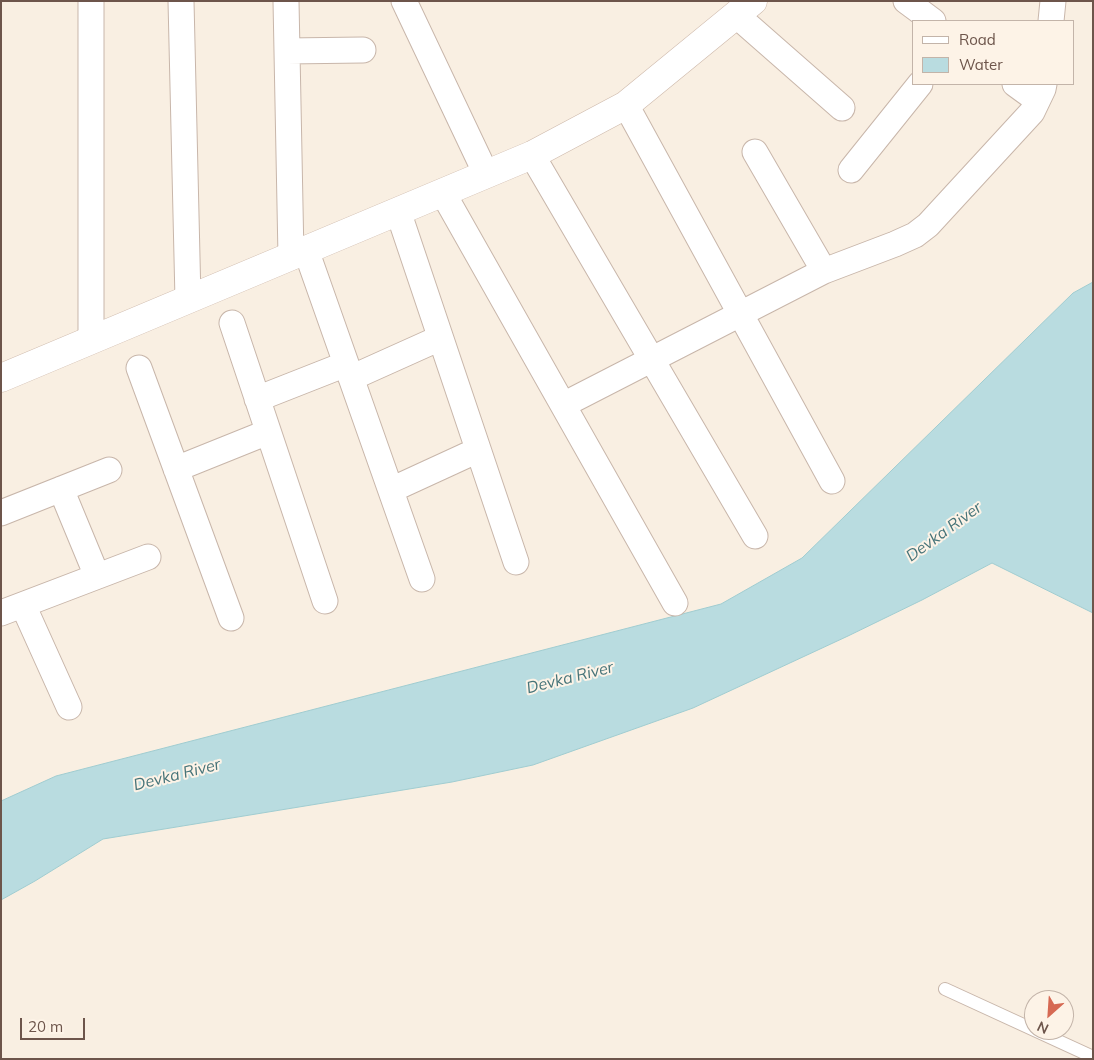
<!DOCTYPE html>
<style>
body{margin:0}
#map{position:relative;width:1094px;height:1060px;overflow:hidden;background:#f9efe2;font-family:Mulish,sans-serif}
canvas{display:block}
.frame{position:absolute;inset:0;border:2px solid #6d554b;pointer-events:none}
.legend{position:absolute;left:912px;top:20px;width:162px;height:65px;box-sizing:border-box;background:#fdf3e7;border:1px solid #c3b4a9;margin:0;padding:6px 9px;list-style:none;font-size:15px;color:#6d554b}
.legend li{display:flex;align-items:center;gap:10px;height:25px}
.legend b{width:25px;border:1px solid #c3b4a9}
.north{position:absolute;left:1024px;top:990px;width:50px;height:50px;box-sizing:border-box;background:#fdf3e7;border:1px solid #c3b4a9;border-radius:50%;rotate:206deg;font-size:14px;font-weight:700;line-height:20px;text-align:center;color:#6d554b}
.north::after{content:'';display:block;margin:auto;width:18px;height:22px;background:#d66953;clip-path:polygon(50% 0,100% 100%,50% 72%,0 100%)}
.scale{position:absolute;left:20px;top:1018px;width:65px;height:22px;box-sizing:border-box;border:2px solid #6d554b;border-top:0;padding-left:6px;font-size:15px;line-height:18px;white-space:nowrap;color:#6d554b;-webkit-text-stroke:4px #fdf3e7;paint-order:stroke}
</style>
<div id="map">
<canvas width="1094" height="1060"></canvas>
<div class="frame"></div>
<ul class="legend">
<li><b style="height:6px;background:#fff"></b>Road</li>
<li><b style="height:14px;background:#b9dce0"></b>Water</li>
</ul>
<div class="north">N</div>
<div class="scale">20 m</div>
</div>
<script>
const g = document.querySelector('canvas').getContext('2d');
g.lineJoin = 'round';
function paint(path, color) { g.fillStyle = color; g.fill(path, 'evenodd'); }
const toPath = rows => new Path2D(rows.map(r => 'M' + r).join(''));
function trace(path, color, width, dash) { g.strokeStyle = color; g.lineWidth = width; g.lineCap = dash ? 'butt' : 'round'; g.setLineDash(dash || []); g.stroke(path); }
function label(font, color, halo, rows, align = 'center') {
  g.font = font + ' Mulish,sans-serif'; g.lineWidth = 4; g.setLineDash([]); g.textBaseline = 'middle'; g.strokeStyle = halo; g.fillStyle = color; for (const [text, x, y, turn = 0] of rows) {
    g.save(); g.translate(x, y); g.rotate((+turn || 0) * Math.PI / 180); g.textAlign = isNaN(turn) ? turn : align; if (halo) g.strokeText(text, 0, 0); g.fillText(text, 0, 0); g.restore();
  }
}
const water = toPath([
 [1093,282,1093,613,992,563,922,600,848,636,693,708,533,765,452,782,103,839,35,881,1,900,1,801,56,776,721,604,802,558,1073,293,1093,282]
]);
paint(water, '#b9dce0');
trace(water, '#a0ccd0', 1);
const lane = toPath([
 [945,989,1093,1057]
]);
const street = toPath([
 [91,1,91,340],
 [181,1,188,300],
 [286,1,291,257],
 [404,1,486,174],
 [906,1,933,21],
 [736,15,842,108],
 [1051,21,1053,1],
 [287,51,363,50],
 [1015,84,1037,100],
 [626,105,832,481],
 [755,152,824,271],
 [532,155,755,536],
 [851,170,920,84],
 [443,193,675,603],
 [398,211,516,562],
 [306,250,422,579],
 [232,323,325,601],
 [139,368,231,618],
 [351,378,440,338],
 [257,399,346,364],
 [563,405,824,271,895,244,915,235,928,225,1032,112,1043,89,1044,84],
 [176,469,268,432],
 [61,489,97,576],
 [391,490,478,450],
 [1,513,109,470],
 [23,605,69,707],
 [1,613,148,557]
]);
const secondary = toPath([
 [1,378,532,155,626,105,753,1]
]);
trace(lane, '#c8b6aa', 14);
trace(street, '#c8b6aa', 27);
trace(secondary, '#cdb8aa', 29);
trace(lane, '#fff', 12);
trace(street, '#fff', 25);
trace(secondary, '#fff', 28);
label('italic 16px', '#457378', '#fdf3e7', [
 ["Devka River",944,532,-36],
 ["Devka River",570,678,-14],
 ["Devka River",177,775,-14]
]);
</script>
